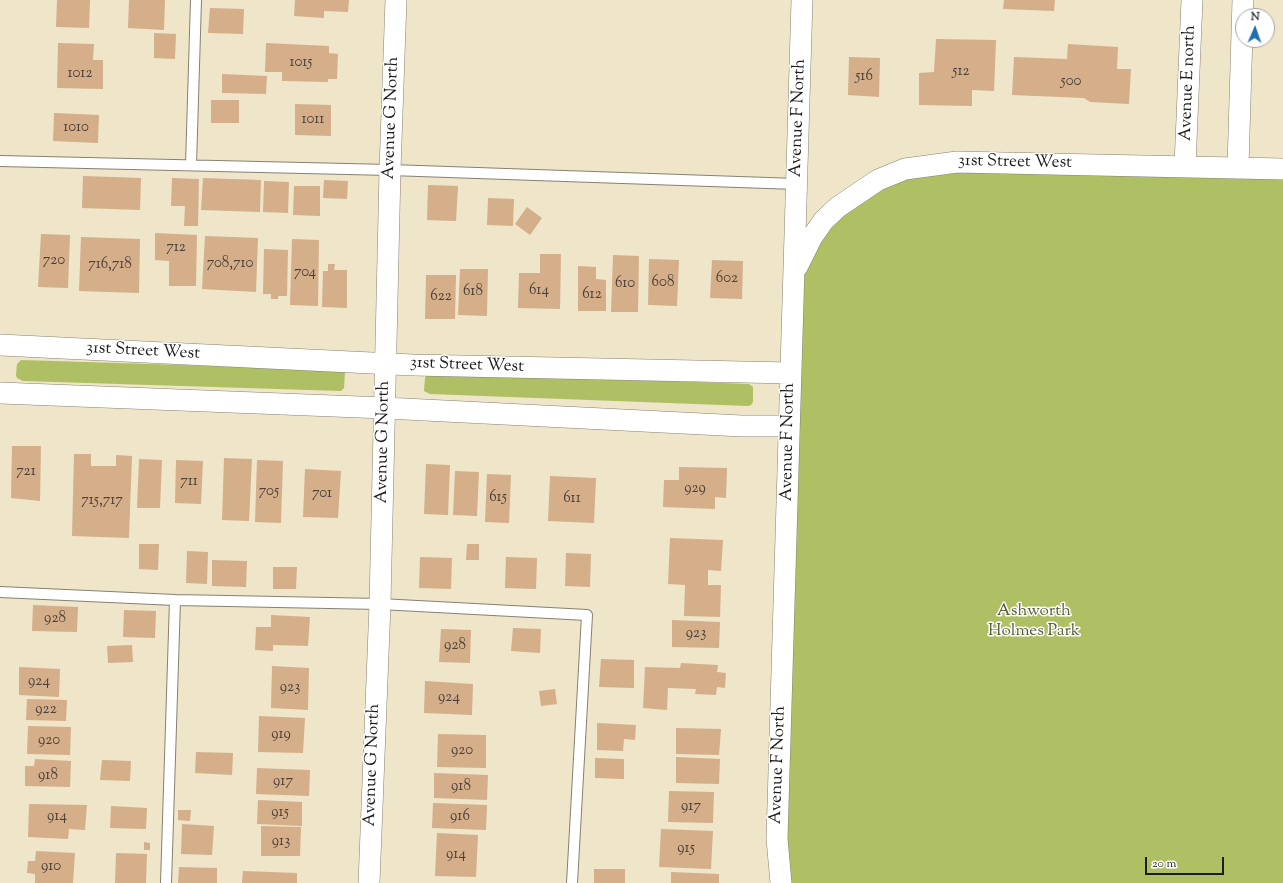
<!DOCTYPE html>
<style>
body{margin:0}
#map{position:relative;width:1283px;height:883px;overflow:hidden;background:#efe5c9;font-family:"Sorts Mill Goudy",serif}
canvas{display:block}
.north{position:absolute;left:1235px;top:8px;width:40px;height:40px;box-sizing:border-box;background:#fff;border:1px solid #a4a4a4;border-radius:50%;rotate:2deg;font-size:11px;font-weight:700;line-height:16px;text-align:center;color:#1c1c1c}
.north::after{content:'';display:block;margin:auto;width:14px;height:18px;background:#1f6fb2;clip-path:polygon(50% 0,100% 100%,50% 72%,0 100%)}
.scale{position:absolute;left:1145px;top:857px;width:79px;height:18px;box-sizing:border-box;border:2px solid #1c1c1c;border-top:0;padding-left:5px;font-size:12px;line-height:14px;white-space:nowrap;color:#1c1c1c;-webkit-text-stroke:3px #fff;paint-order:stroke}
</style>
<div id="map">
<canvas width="1283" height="883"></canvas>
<div class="north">N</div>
<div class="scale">20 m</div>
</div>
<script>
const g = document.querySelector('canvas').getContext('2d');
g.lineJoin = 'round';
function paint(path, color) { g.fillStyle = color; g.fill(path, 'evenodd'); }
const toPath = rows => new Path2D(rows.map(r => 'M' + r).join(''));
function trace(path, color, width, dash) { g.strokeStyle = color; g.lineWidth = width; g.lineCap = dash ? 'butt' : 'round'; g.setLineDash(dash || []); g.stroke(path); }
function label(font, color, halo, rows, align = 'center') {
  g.font = font + ' "Sorts Mill Goudy",serif'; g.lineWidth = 3; g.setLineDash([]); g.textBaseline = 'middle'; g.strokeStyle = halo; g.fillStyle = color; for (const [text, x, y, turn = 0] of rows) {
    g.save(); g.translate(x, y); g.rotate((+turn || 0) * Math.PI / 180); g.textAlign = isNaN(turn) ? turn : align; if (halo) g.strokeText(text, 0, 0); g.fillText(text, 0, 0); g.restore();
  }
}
paint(toPath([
 [905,169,1283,169,1283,883,781,883,794,273,812,237],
 [21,360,343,370,345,372,344,388,341,391,23,381,17,378,16,375,17,364],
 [430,372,749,384,753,387,753,402,751,405,748,406,430,394,424,391,425,378,427,374]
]), '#afbf63');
paint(toPath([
 [57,0,90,0,89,28,56,27],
 [129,0,165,0,164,30,128,28],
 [295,0,349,0,348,12,324,11,324,18,294,16],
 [1004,0,1055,0,1054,11,1003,9],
 [210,8,244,9,243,34,208,33],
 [154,33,176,34,175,59,154,58],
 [936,39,996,40,994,91,972,90,972,106,919,105,919,73,934,72],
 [58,43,94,44,93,60,103,60,103,89,57,88],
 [266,43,329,46,329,53,338,54,337,79,328,79,328,82,282,81,282,72,265,72],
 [1068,44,1118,47,1117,69,1131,69,1129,104,1090,102,1084,98,1012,95,1014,57,1067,59],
 [849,57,880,58,879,97,848,95],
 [222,74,267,76,266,94,222,93],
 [211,100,239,100,239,123,211,123],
 [295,104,331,105,331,136,295,135],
 [54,113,99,115,98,143,53,141],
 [83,176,141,178,140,210,82,208],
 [172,178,199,179,198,226,184,226,185,206,171,206],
 [203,178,261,180,260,212,201,210],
 [324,180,348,181,347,199,323,198],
 [264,181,289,182,288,213,263,212],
 [428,185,458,186,456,221,427,220],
 [294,186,320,186,320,216,293,215],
 [488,198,514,199,513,226,487,225],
 [527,207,542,218,530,235,515,224],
 [155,233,197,235,196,286,169,286,169,261,155,260],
 [41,234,70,235,68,288,38,287],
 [205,236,258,238,256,292,202,289],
 [81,237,140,239,139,293,79,291],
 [292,239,319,240,318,306,290,305],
 [264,249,288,250,287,296,278,296,278,299,271,299,271,294,263,294],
 [540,254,561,254,560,309,518,308,519,273,540,273],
 [613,255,639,256,638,312,611,312],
 [649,259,679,260,677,306,648,305],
 [712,260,743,261,742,299,710,298],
 [328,264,335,264,334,270,347,270,347,308,322,307,323,271,328,271],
 [578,266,596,267,596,279,606,280,606,311,578,311],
 [460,269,488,269,487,316,458,315],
 [426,275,456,275,455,319,425,319],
 [12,446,41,446,40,501,11,498],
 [74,454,91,454,91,466,116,466,116,455,132,456,129,538,72,536],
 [224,458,252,459,249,521,222,520],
 [139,459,162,460,160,508,137,508],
 [176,460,203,461,201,504,175,503],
 [257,460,283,461,281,523,255,522],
 [426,464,450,465,448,515,424,514],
 [679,467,727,468,726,498,715,497,715,509,663,507,664,480,679,480],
 [305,469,341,471,338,518,303,517],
 [455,471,479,472,477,516,453,515],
 [487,474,511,475,509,523,485,522],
 [550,476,596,478,594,523,548,521],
 [670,538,723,540,721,571,708,570,708,585,721,585,720,617,684,616,685,585,668,584],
 [139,544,159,544,158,570,139,569],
 [467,544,479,544,479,560,466,560],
 [187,551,208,552,207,584,186,583],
 [566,553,591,554,590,587,565,586],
 [420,557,452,558,451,589,419,588],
 [506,557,537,558,536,589,505,588],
 [212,560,247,561,246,587,212,586],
 [273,567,297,567,296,589,273,589],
 [33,605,78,607,77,632,32,631],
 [124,610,156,611,155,638,123,637],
 [271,615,310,617,308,646,273,645,273,651,255,650,256,627,271,627],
 [672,620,720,622,719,648,672,647],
 [513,628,541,629,540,653,511,651],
 [441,629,471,630,470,663,439,662],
 [132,645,133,662,108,663,107,646],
 [601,659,634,660,634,688,599,687],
 [681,663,718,665,717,672,726,673,725,688,717,687,716,695,695,694,696,689,668,688,667,710,643,708,645,667,680,668],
 [272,666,309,668,308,710,271,708],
 [19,667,60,669,59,697,19,695],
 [425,681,473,684,472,715,424,713],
 [555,689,557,704,541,706,539,691],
 [27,699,67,700,66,721,26,720],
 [259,716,305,718,303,753,258,752],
 [597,723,636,725,635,740,624,739,623,751,597,750],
 [28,726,71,727,70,755,27,754],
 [676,728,721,729,719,755,676,754],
 [438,734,486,735,486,768,437,767],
 [196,752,233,753,232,775,195,773],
 [676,757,720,759,719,784,676,783],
 [595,758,624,759,624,779,595,778],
 [35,759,71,761,70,787,25,786,25,766,34,766],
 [102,760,131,761,130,781,100,780],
 [257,768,310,770,309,796,256,794],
 [434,773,488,775,487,800,434,798],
 [669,791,714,792,713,823,668,822],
 [258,800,302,802,302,826,257,824],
 [433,803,487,805,486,830,432,828],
 [29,804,87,805,85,830,69,829,68,839,28,837],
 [111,806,147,808,146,829,110,828],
 [178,810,191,810,190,821,178,820],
 [182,824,214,826,212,855,181,854],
 [261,826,301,827,300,856,261,856],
 [661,829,713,831,711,869,659,867],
 [437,833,478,835,476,877,435,876],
 [144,842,150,843,150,850,144,850],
 [36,851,75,853,73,883,35,883,35,874,27,873,28,861,35,861],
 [116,853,147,854,146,883,115,883],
 [179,867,217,868,217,883,178,883],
 [594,869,625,869,625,883,594,883],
 [243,871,297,873,297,883,242,883],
 [671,872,719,874,719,883,671,883]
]), '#d5ae8a');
const service = toPath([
 [0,161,390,170,797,184],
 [191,165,196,0],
 [0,592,175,600,380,604,587,615,572,883],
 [166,883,175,600]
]);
const minor = toPath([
 [1185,166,1192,0],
 [1238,167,1243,0],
 [797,267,812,237,824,220,838,207,878,180,905,169,957,162,1283,169],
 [0,345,413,365,790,373],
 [0,393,385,408,742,426,789,426],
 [369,883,380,604,390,170,396,0],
 [781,883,777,839,802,0]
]);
trace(service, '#868072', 12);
trace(minor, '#868072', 22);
trace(service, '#fff', 10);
trace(minor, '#fff', 21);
label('15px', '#4a4038', null, [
 ["1015",301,63],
 ["512",961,72],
 ["1012",80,74],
 ["516",864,77],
 ["500",1071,82],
 ["1011",313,120],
 ["1010",76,128],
 ["712",176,248],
 ["720",54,261],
 ["708,710",230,264],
 ["716,718",110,265],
 ["704",305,273],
 ["602",727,279],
 ["608",663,283],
 ["610",625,284],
 ["614",539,291],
 ["618",473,292],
 ["612",592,295],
 ["622",441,297],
 ["721",26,472],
 ["711",189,482],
 ["929",695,489],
 ["705",269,492],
 ["701",322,494],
 ["615",498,498],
 ["611",572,499],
 ["715,717",102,501],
 ["928",55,619],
 ["923",696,634],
 ["928",455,646],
 ["924",39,682],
 ["923",290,688],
 ["924",449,698],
 ["922",46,710],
 ["919",281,735],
 ["920",49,741],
 ["920",462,751],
 ["918",48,776],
 ["917",283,782],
 ["918",461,787],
 ["917",691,807],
 ["915",280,813],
 ["914",57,817],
 ["916",460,817],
 ["913",281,842],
 ["915",686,849],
 ["914",456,855],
 ["910",51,867]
]);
label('17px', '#1c1c1c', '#fff', [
 ["Avenue E north",1189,83,-88],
 ["Avenue G North",392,118,-88],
 ["Avenue F North",799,118,-88],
 ["31st Street West",1015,163,1],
 ["31st Street West",143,352,3],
 ["31st Street West",467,366,2],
 ["Avenue G North",384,442,-89],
 ["Avenue F North",789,442,-89],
 ["Avenue G North",373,765,-88],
 ["Avenue F North",779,765,-88]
]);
label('17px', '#575d38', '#fff', [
 ["Ashworth",1034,612],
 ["Holmes Park",1034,632]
]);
</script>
